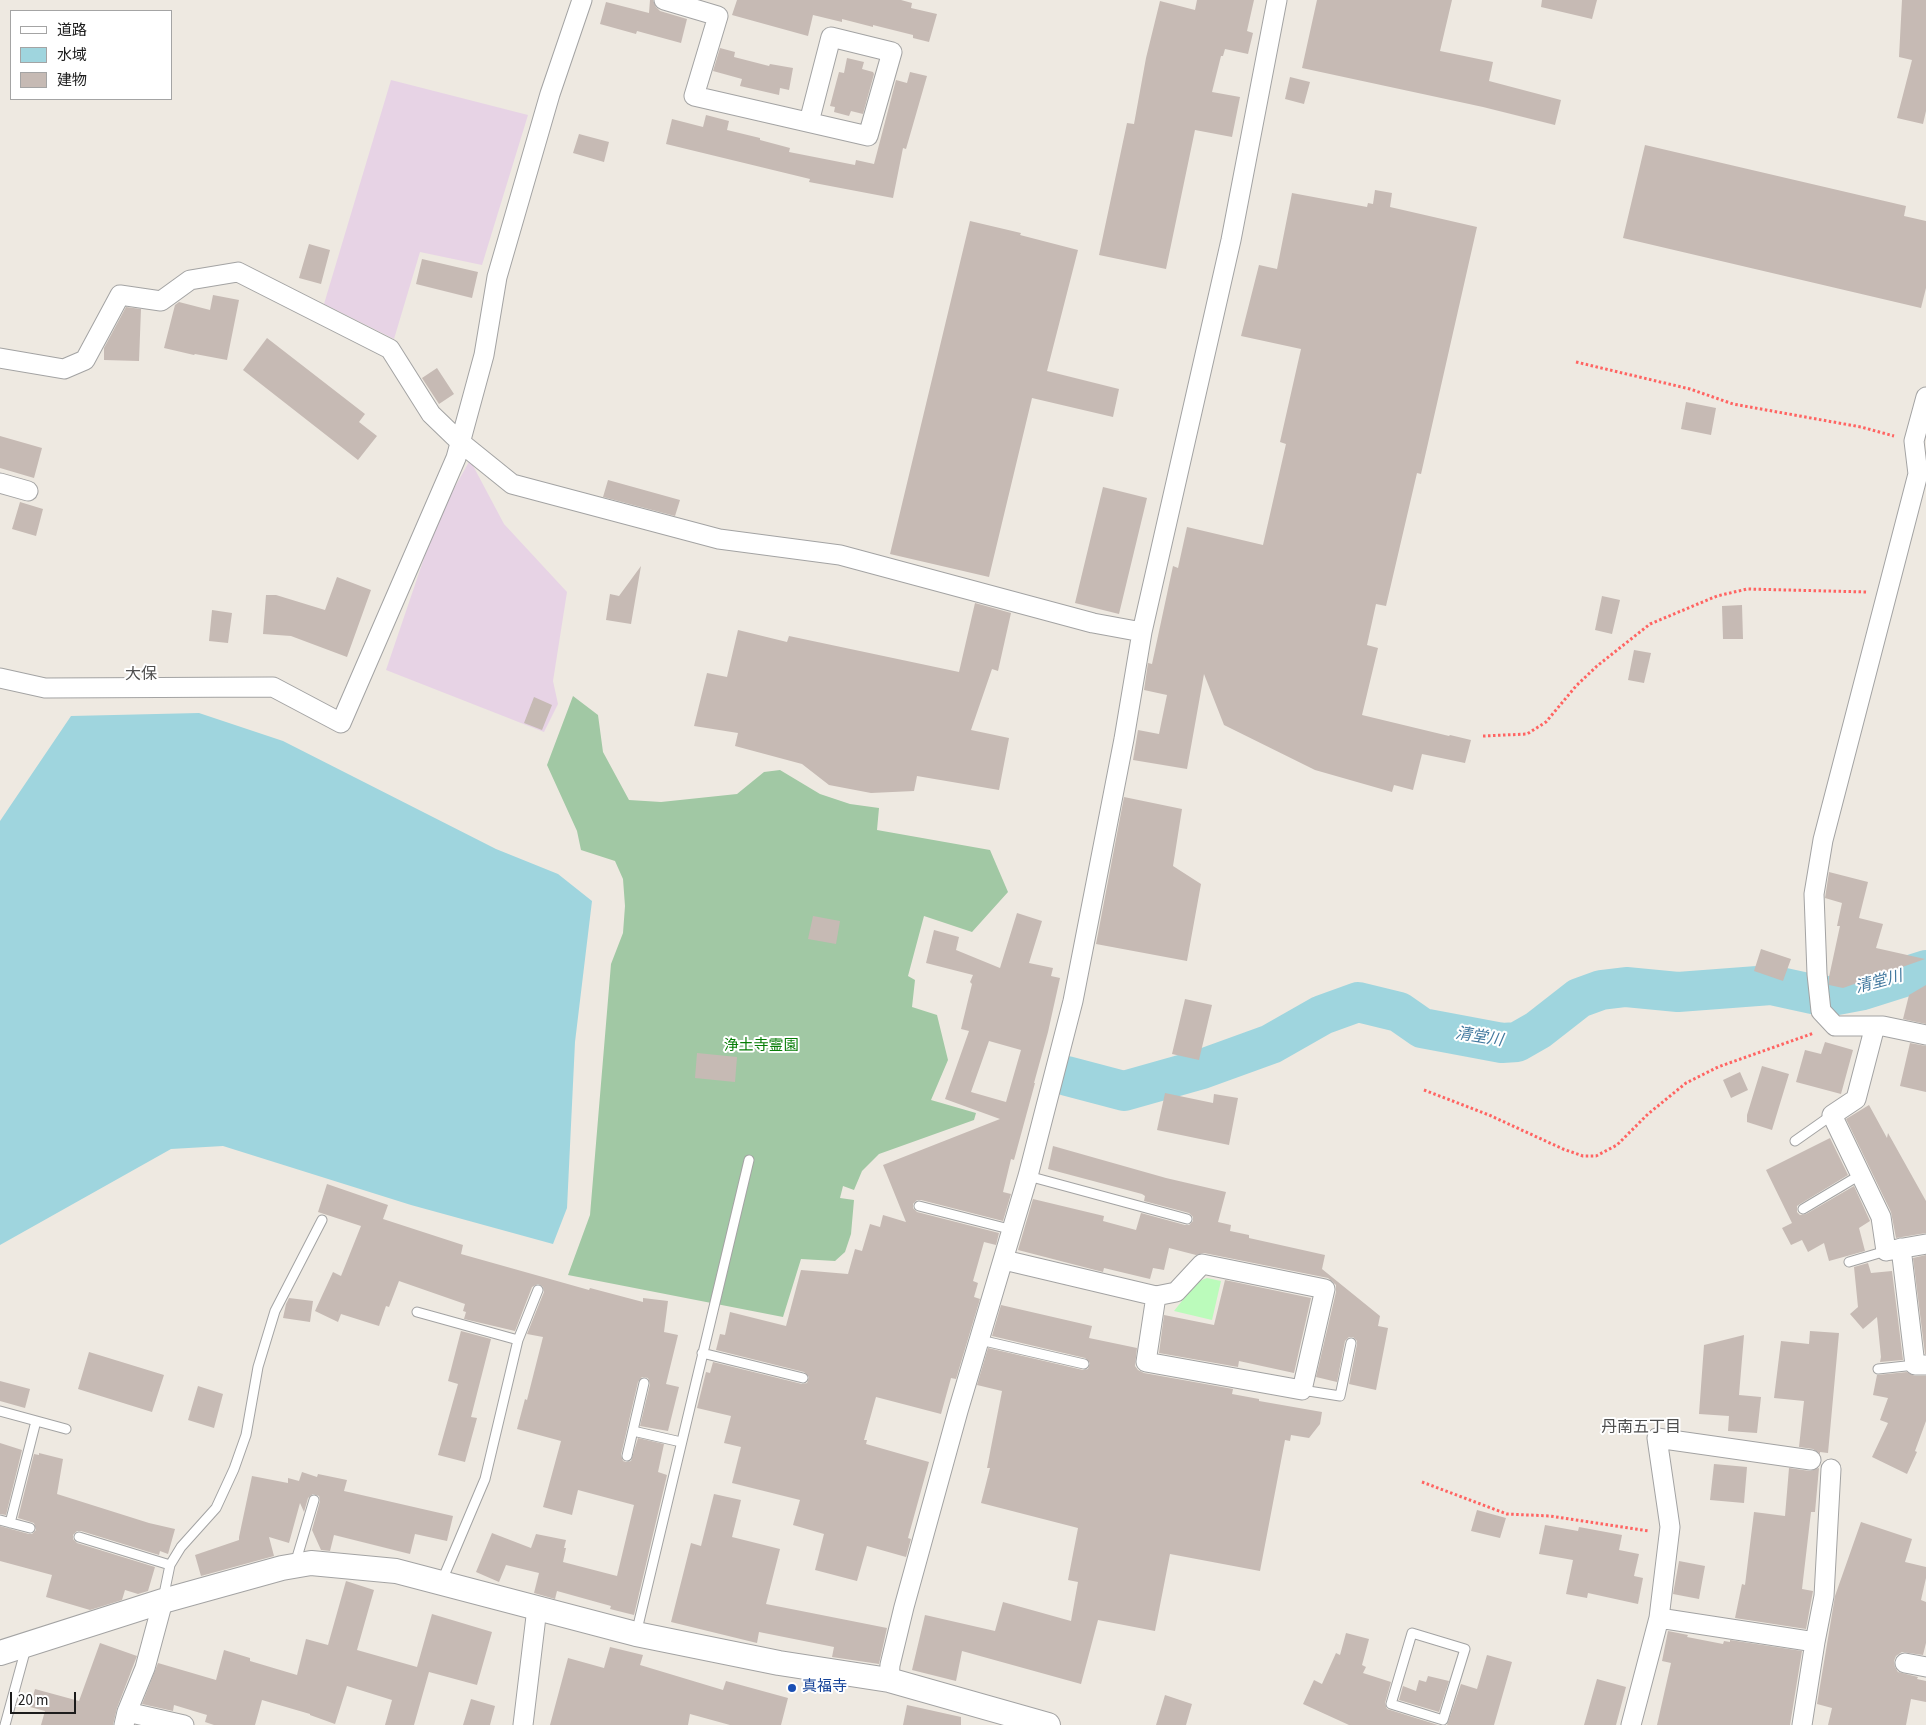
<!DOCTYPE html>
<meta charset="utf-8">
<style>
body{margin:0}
#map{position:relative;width:1926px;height:1725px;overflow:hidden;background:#eee9e1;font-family:"Source Sans 3","Noto Sans JP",sans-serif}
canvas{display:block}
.legend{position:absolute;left:10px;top:10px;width:162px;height:90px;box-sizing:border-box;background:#fff;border:1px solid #a4a4a4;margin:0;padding:6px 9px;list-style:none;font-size:15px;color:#1c1c1c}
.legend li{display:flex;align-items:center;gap:10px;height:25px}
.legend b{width:25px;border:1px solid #a4a4a4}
.scale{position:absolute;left:10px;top:1692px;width:66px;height:22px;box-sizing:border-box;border:2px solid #1c1c1c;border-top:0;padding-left:6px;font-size:15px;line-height:18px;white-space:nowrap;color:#1c1c1c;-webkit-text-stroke:4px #fff;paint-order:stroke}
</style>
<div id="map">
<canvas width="1926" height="1725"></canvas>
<ul class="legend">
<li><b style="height:6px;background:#fff"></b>道路</li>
<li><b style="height:14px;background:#9fd5de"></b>水域</li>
<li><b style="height:14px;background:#c6bab4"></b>建物</li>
</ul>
<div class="scale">20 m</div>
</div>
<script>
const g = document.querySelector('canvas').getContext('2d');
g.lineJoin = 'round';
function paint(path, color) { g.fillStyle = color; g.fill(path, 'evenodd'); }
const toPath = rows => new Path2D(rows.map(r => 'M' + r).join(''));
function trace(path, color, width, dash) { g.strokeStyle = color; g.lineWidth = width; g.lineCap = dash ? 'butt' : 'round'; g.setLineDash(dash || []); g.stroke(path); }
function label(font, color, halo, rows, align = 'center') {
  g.font = font + ' "Source Sans 3","Noto Sans JP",sans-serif'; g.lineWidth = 4; g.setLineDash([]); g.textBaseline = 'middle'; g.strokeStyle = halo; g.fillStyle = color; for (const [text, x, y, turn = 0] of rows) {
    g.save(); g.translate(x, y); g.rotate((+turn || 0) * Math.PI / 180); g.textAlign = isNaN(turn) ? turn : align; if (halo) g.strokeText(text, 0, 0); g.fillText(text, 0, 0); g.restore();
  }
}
paint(toPath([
 [391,80,528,115,482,265,420,252,394,339,324,304],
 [470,460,504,524,567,592,553,681,558,704,544,732,386,670,438,517]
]), '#e7d3e5');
paint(toPath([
 [573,696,598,715,603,752,629,800,661,802,737,794,764,772,780,770,820,794,850,804,879,808,877,830,990,850,1008,892,972,932,924,916,908,976,915,980,912,1007,937,1015,948,1060,931,1100,976,1113,974,1120,879,1154,862,1171,854,1190,843,1186,840,1198,854,1200,851,1234,845,1252,835,1261,801,1259,783,1317,568,1275,590,1215,611,964,623,933,625,906,623,879,615,861,581,850,577,831,547,765]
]), '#a1c8a4');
paint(toPath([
 [1207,1278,1221,1281,1212,1320,1174,1311,1197,1282]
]), '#bbfbbb');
paint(toPath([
 [199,713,283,741,496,849,558,874,592,901,575,1042,567,1208,553,1244,411,1205,223,1146,171,1149,0,1245,0,821,71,716]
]), '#9fd5de');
trace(toPath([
 [1067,1076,1124,1091,1202,1069,1271,1044,1322,1015,1358,1002,1399,1012,1422,1028,1502,1043,1517,1042,1538,1030,1579,998,1601,990,1626,987,1678,992,1771,985,1826,997,1863,990,1926,970]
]), '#9fd5de', 40);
paint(toPath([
 [650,0,653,0,656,7,660,11,687,19,681,43,637,31,636,34,600,24,606,2,649,13],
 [737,0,901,0,912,3,911,8,937,14,929,42,913,38,913,35,873,25,873,27,842,19,842,22,813,15,808,36,732,15],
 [1197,0,1254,0,1247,31,1253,33,1248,54,1225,49,1223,56,1221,56,1212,92,1240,97,1232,137,1195,130,1166,269,1099,255,1127,123,1134,124,1146,58,1160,1,1195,10],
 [1317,0,1452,0,1440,51,1493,62,1489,81,1561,100,1555,125,1483,107,1302,68],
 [1542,0,1597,0,1592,19,1541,7],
 [1902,0,1926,0,1926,111,1923,124,1897,118,1912,60,1899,57],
 [720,48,735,52,734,57,769,66,770,64,793,68,789,90,780,88,779,95,740,86,742,79,713,71],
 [847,58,864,62,862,69,873,72,874,74,863,114,851,111,849,116,834,112,835,107,830,106,839,72,844,73],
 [910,72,927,76,906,149,903,148,893,198,809,182,810,179,666,144,672,119,703,127,706,115,729,121,727,130,760,138,760,140,790,148,789,152,855,165,856,160,874,164,896,80,907,83],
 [1290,77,1310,82,1304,104,1285,99],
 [579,134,609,142,604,162,573,153],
 [1645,145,1906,206,1904,216,1926,221,1926,288,1921,308,1623,238],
 [1375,190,1392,193,1390,207,1477,227,1421,474,1417,473,1386,606,1376,604,1367,645,1378,648,1362,715,1449,736,1450,735,1471,740,1465,763,1422,754,1413,790,1394,785,1392,792,1315,770,1224,725,1204,674,1187,769,1133,760,1138,730,1159,734,1167,695,1144,690,1148,663,1152,664,1173,566,1178,568,1187,527,1263,545,1286,444,1280,442,1301,349,1241,336,1259,265,1277,269,1292,193,1367,207,1368,203,1373,204],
 [970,221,1021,233,1020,235,1078,250,1047,371,1119,389,1113,417,1032,398,989,577,890,554],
 [309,244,330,250,321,284,299,278],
 [422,259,478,272,472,298,416,284],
 [213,295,239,300,227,360,195,354,194,355,164,348,175,305,179,302,210,310],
 [126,307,141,309,139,361,104,360,104,348],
 [267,338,365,414,359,422,377,436,358,460,243,370],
 [437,368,454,394,439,404,422,378],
 [1686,402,1716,408,1711,435,1681,429],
 [0,436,42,448,34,478,0,468],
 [608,480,680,500,675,516,603,497],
 [1103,487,1147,498,1119,614,1075,603],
 [20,502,43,509,36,536,12,529],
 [641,566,631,624,606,620,610,594,619,596],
 [337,577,371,590,347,657,291,636,263,634,266,595,276,595,325,610],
 [1602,596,1620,600,1612,634,1595,630],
 [975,603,1011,613,998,671,992,669,971,730,1009,738,999,790,917,776,914,791,871,793,829,785,802,764,735,746,738,733,694,726,707,673,727,677,738,630,787,642,789,636,959,672],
 [1742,605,1743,639,1723,639,1722,606],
 [212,610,232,613,228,643,209,641],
 [1634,650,1651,653,1644,683,1628,680],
 [534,697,552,705,542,730,524,723],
 [1124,797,1182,809,1173,866,1201,884,1187,961,1096,944],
 [1829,872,1868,882,1859,918,1883,924,1876,948,1925,959,1843,988,1829,985,1829,977,1840,926,1837,926,1842,903,1825,898],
 [1017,913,1042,921,1029,963,1053,968,1051,976,1060,978,1048,1032,1034,1083,1035,1083,1014,1160,1011,1159,1003,1192,1011,1194,1003,1221,921,1200,917,1200,913,1204,913,1208,917,1212,999,1233,996,1245,984,1242,973,1281,978,1283,974,1297,980,1299,956,1379,951,1378,941,1414,876,1397,864,1440,867,1440,866,1444,929,1462,908,1538,911,1539,906,1557,867,1546,857,1581,815,1570,824,1534,793,1525,800,1500,732,1483,741,1447,724,1443,731,1416,697,1408,706,1372,710,1373,713,1362,802,1384,807,1383,809,1377,804,1372,716,1350,720,1334,725,1335,730,1312,786,1326,801,1270,848,1274,855,1249,862,1251,870,1224,880,1227,883,1215,906,1222,883,1165,1000,1119,945,1099,969,1031,961,1029,972,984,970,982,973,975,926,963,934,930,959,937,956,950,1000,968],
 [989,1041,1021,1050,1006,1102,971,1092],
 [813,916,840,921,836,944,808,939],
 [1761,949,1791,959,1783,981,1754,971],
 [1926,985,1926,1024,1903,1019,1909,995],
 [1185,999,1212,1005,1199,1060,1172,1054],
 [1825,1042,1853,1050,1841,1094,1796,1082,1805,1050,1821,1054],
 [1910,1043,1926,1046,1926,1092,1900,1086],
 [697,1053,737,1057,735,1082,695,1078],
 [1762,1066,1789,1074,1772,1130,1747,1122,1747,1115],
 [1740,1072,1748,1090,1731,1098,1723,1080],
 [1165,1093,1213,1103,1214,1094,1238,1098,1229,1145,1157,1130],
 [1869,1105,1887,1138,1888,1133,1926,1201,1926,1233,1896,1238,1891,1212,1846,1119],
 [1830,1138,1848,1175,1800,1204,1797,1206,1797,1212,1800,1215,1806,1214,1854,1186,1870,1221,1859,1228,1865,1251,1829,1261,1824,1243,1808,1252,1802,1240,1791,1245,1782,1228,1792,1223,1766,1170],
 [1053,1146,1166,1178,1226,1192,1218,1222,1231,1225,1230,1231,1249,1235,1249,1238,1325,1255,1322,1269,1380,1316,1378,1326,1388,1328,1376,1390,1349,1384,1357,1344,1357,1341,1353,1337,1349,1337,1345,1341,1337,1382,1316,1377,1336,1292,1336,1285,1328,1278,1204,1253,1196,1255,1169,1248,1164,1270,1153,1268,1150,1279,1104,1268,1103,1272,1018,1250,1033,1199,1104,1216,1103,1221,1136,1230,1141,1213,1185,1225,1189,1225,1193,1221,1193,1217,1189,1213,1144,1201,1145,1196,1142,1194,1048,1169],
 [327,1184,388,1205,383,1219,463,1245,461,1254,589,1290,590,1288,643,1302,643,1298,668,1301,664,1332,678,1335,666,1384,679,1387,668,1431,640,1426,650,1384,648,1378,642,1377,638,1382,621,1455,623,1461,626,1462,631,1461,638,1438,664,1444,658,1472,667,1475,634,1615,610,1609,611,1606,557,1591,555,1599,534,1593,539,1573,506,1565,499,1582,476,1572,492,1533,531,1548,536,1534,566,1540,564,1548,566,1548,563,1562,617,1576,634,1505,578,1490,572,1515,543,1507,561,1441,517,1429,525,1399,527,1400,543,1337,527,1334,544,1292,543,1287,538,1284,532,1287,515,1331,464,1319,466,1312,463,1311,465,1304,399,1281,389,1307,386,1306,379,1326,341,1314,338,1322,315,1311,333,1272,341,1276,361,1226,318,1212],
 [1926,1255,1926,1354,1925,1354,1913,1258],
 [1868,1263,1871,1273,1892,1271,1903,1360,1880,1362,1881,1357,1877,1317,1863,1329,1850,1314,1858,1307,1854,1267],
 [1225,1280,1311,1298,1294,1373,1239,1361,1238,1367,1159,1353,1164,1315,1214,1325],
 [289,1298,313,1301,310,1322,283,1318,286,1304],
 [1001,1305,1092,1326,1089,1338,1137,1348,1135,1366,1138,1370,1144,1373,1233,1389,1232,1394,1259,1399,1259,1401,1322,1412,1320,1424,1309,1438,1291,1435,1290,1441,1285,1440,1260,1571,1170,1554,1155,1631,1098,1620,1081,1684,962,1651,956,1681,912,1670,925,1615,995,1631,1003,1602,1071,1621,1078,1582,1068,1580,1078,1528,981,1503,990,1468,987,1468,1002,1391,977,1385,988,1348,1083,1370,1088,1369,1090,1363,1085,1358,992,1336],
 [461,1331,491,1339,471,1417,477,1418,465,1462,438,1455,458,1384,448,1381],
 [1810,1331,1839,1333,1828,1453,1820,1452,1820,1454,1813,1449,1799,1447,1804,1401,1774,1398,1781,1341,1809,1344],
 [1744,1335,1739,1395,1761,1397,1757,1433,1728,1431,1729,1416,1699,1414,1704,1345],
 [89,1352,164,1375,152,1412,78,1389],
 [1907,1372,1915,1376,1926,1376,1926,1421,1915,1451,1917,1452,1907,1474,1872,1457,1888,1423,1880,1420,1888,1398,1873,1395,1877,1375],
 [0,1381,30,1389,25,1408,0,1401],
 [198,1386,223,1394,214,1428,188,1420],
 [0,1443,22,1450,6,1515,0,1514],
 [39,1453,63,1459,57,1494,149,1523,175,1529,168,1554,160,1551,159,1555,81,1531,77,1531,73,1535,73,1539,77,1543,155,1567,148,1591,138,1594,125,1590,122,1600,90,1610,46,1597,52,1575,0,1561,0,1526,29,1534,32,1534,36,1530,34,1523,18,1518,34,1454,39,1455],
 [1714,1464,1747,1467,1744,1503,1710,1500],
 [1789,1468,1810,1471,1819,1468,1815,1512,1811,1512,1802,1589,1813,1591,1806,1629,1735,1618,1742,1584,1745,1585,1754,1512,1785,1516],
 [302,1472,317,1477,318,1474,347,1480,344,1491,453,1516,447,1541,415,1534,410,1554,334,1535,330,1551,321,1550,312,1530,320,1501,319,1496,313,1494,308,1498,304,1512,300,1503,289,1543,269,1537,274,1556,201,1576,195,1555,239,1540,239,1537,252,1476,288,1483,288,1478,299,1481],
 [714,1494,741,1500,732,1537,780,1549,766,1604,887,1628,879,1664,832,1657,834,1647,759,1632,757,1643,671,1622,691,1543,701,1546],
 [1477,1510,1506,1518,1500,1538,1471,1531],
 [1861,1522,1912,1539,1905,1562,1926,1567,1926,1578,1921,1600,1926,1602,1926,1643,1923,1655,1902,1652,1896,1656,1894,1661,1895,1667,1898,1672,1918,1677,1917,1679,1926,1681,1926,1702,1911,1699,1906,1725,1828,1725,1832,1708,1817,1704,1835,1596],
 [1545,1525,1578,1531,1579,1527,1622,1535,1619,1550,1639,1554,1634,1576,1643,1578,1638,1604,1588,1593,1587,1598,1566,1594,1573,1560,1539,1554],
 [1679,1561,1705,1566,1699,1599,1673,1594],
 [346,1581,374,1590,357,1650,417,1667,432,1614,492,1632,477,1685,429,1672,414,1725,385,1725,392,1700,347,1686,335,1724,310,1715,310,1714,262,1700,255,1725,214,1725,205,1722,207,1715,174,1705,173,1711,142,1704,158,1663,216,1680,224,1650,250,1658,250,1661,297,1675,306,1639,328,1645],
 [1668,1631,1688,1635,1687,1637,1723,1644,1724,1641,1730,1642,1730,1640,1802,1651,1790,1725,1657,1725,1671,1663,1662,1661],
 [1346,1633,1369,1639,1362,1665,1366,1667,1363,1673,1391,1682,1385,1703,1387,1709,1438,1725,1349,1725,1303,1704,1314,1680,1322,1684,1336,1653,1340,1655],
 [100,1643,137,1656,117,1708,113,1725,41,1725,45,1711,30,1707,35,1689,79,1701],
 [610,1647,643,1655,640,1665,723,1690,726,1681,788,1698,781,1725,730,1725,690,1714,688,1725,550,1725,568,1658,604,1668],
 [1487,1655,1512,1662,1494,1725,1447,1725,1461,1684,1477,1689],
 [1428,1676,1449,1681,1439,1712,1399,1700,1403,1686,1416,1691,1419,1680,1426,1682],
 [1597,1679,1626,1687,1616,1725,1584,1725],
 [1165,1695,1192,1704,1186,1725,1156,1725],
 [471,1699,495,1706,490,1725,463,1725],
 [907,1705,961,1717,961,1725,903,1725]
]), '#c6bab4');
const service = toPath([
 [1795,1141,1832,1115],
 [1028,1176,1187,1219],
 [919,1206,1013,1230],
 [1803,1209,1860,1175],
 [1849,1262,1886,1251],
 [417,1312,518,1340],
 [980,1340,1084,1364],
 [702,1353,803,1378],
 [1878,1369,1915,1365],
 [1302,1390,1340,1396,1351,1343],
 [0,1411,66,1429],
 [633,1431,681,1442],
 [627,1456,644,1383],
 [0,1520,30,1528],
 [10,1523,36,1421],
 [79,1537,170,1565],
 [295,1564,314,1500],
 [441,1583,485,1479,518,1340,538,1290],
 [163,1599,170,1565,181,1547,216,1508,234,1469,246,1435,258,1367,275,1311,322,1220],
 [1412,1633,1465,1649,1443,1720,1391,1704,1412,1633],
 [636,1634,749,1160],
 [5,1725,26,1648]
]);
const minor = toPath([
 [664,0,718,16,694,96,868,136,892,52,831,37,809,122],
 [0,358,64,369,85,360,120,295,161,301,190,280,238,272,390,349,431,414,460,442,512,484,719,539,840,555,1093,623,1142,632],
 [1926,397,1914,441,1918,474,1823,840,1814,894,1817,974,1821,1011,1835,1026,1883,1026,1926,1035],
 [0,483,28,491],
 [0,678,45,688,273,687,341,723,456,458,484,355,497,277,550,94,582,0],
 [1875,1026,1856,1099,1832,1115,1881,1217,1886,1251,1926,1244],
 [1901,1248,1915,1365,1926,1365],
 [1004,1260,1156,1296,1176,1292,1202,1264,1325,1289,1302,1390,1146,1362,1156,1296],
 [1659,1618,1815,1642],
 [1905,1663,1926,1667],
 [889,1680,890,1665,904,1607,958,1411,1028,1176,1073,1001,1124,739,1142,632,1231,240,1277,0],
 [127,1712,184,1725],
 [124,1725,127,1712,145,1668,163,1601],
 [523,1725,537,1608],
 [1631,1725,1659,1618,1670,1527,1657,1438,1811,1460],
 [1802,1725,1815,1642,1824,1596,1831,1469]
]);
const tertiary = toPath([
 [0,1653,163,1601,282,1568,311,1563,396,1571,636,1634,779,1663,889,1680,1048,1725]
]);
trace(service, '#a3a3a3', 11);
trace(minor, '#a3a3a3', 21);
trace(tertiary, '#a3a3a3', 26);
trace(toPath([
 [1576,362,1690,389,1733,404,1861,427,1894,436],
 [1483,736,1527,734,1546,722,1576,686,1597,666,1650,624,1717,596,1747,589,1867,592],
 [1424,1090,1489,1115,1563,1149,1583,1156,1596,1156,1617,1145,1648,1114,1686,1083,1718,1067,1814,1033],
 [1422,1482,1507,1514,1550,1516,1649,1531]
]), '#ff6462', 3, [2.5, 2.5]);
trace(service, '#fff', 9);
trace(minor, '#fff', 19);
trace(tertiary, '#fff', 24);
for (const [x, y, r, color] of [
 [792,1688,5,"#1a4fb4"]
]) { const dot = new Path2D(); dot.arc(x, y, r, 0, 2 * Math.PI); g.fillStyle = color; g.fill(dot); trace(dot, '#fff', 2); }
label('15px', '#077d07', '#fff', [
 ["浄土寺霊園",761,1047]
]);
label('15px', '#164399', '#fff', [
 ["真福寺",802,1688]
], 'left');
label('16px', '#4f4f4f', '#fff', [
 ["大保",141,675],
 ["丹南五丁目",1641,1428]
]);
label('italic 16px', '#41789e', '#fff', [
 ["清堂川",1879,983,-15],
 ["清堂川",1479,1038,9]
]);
</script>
